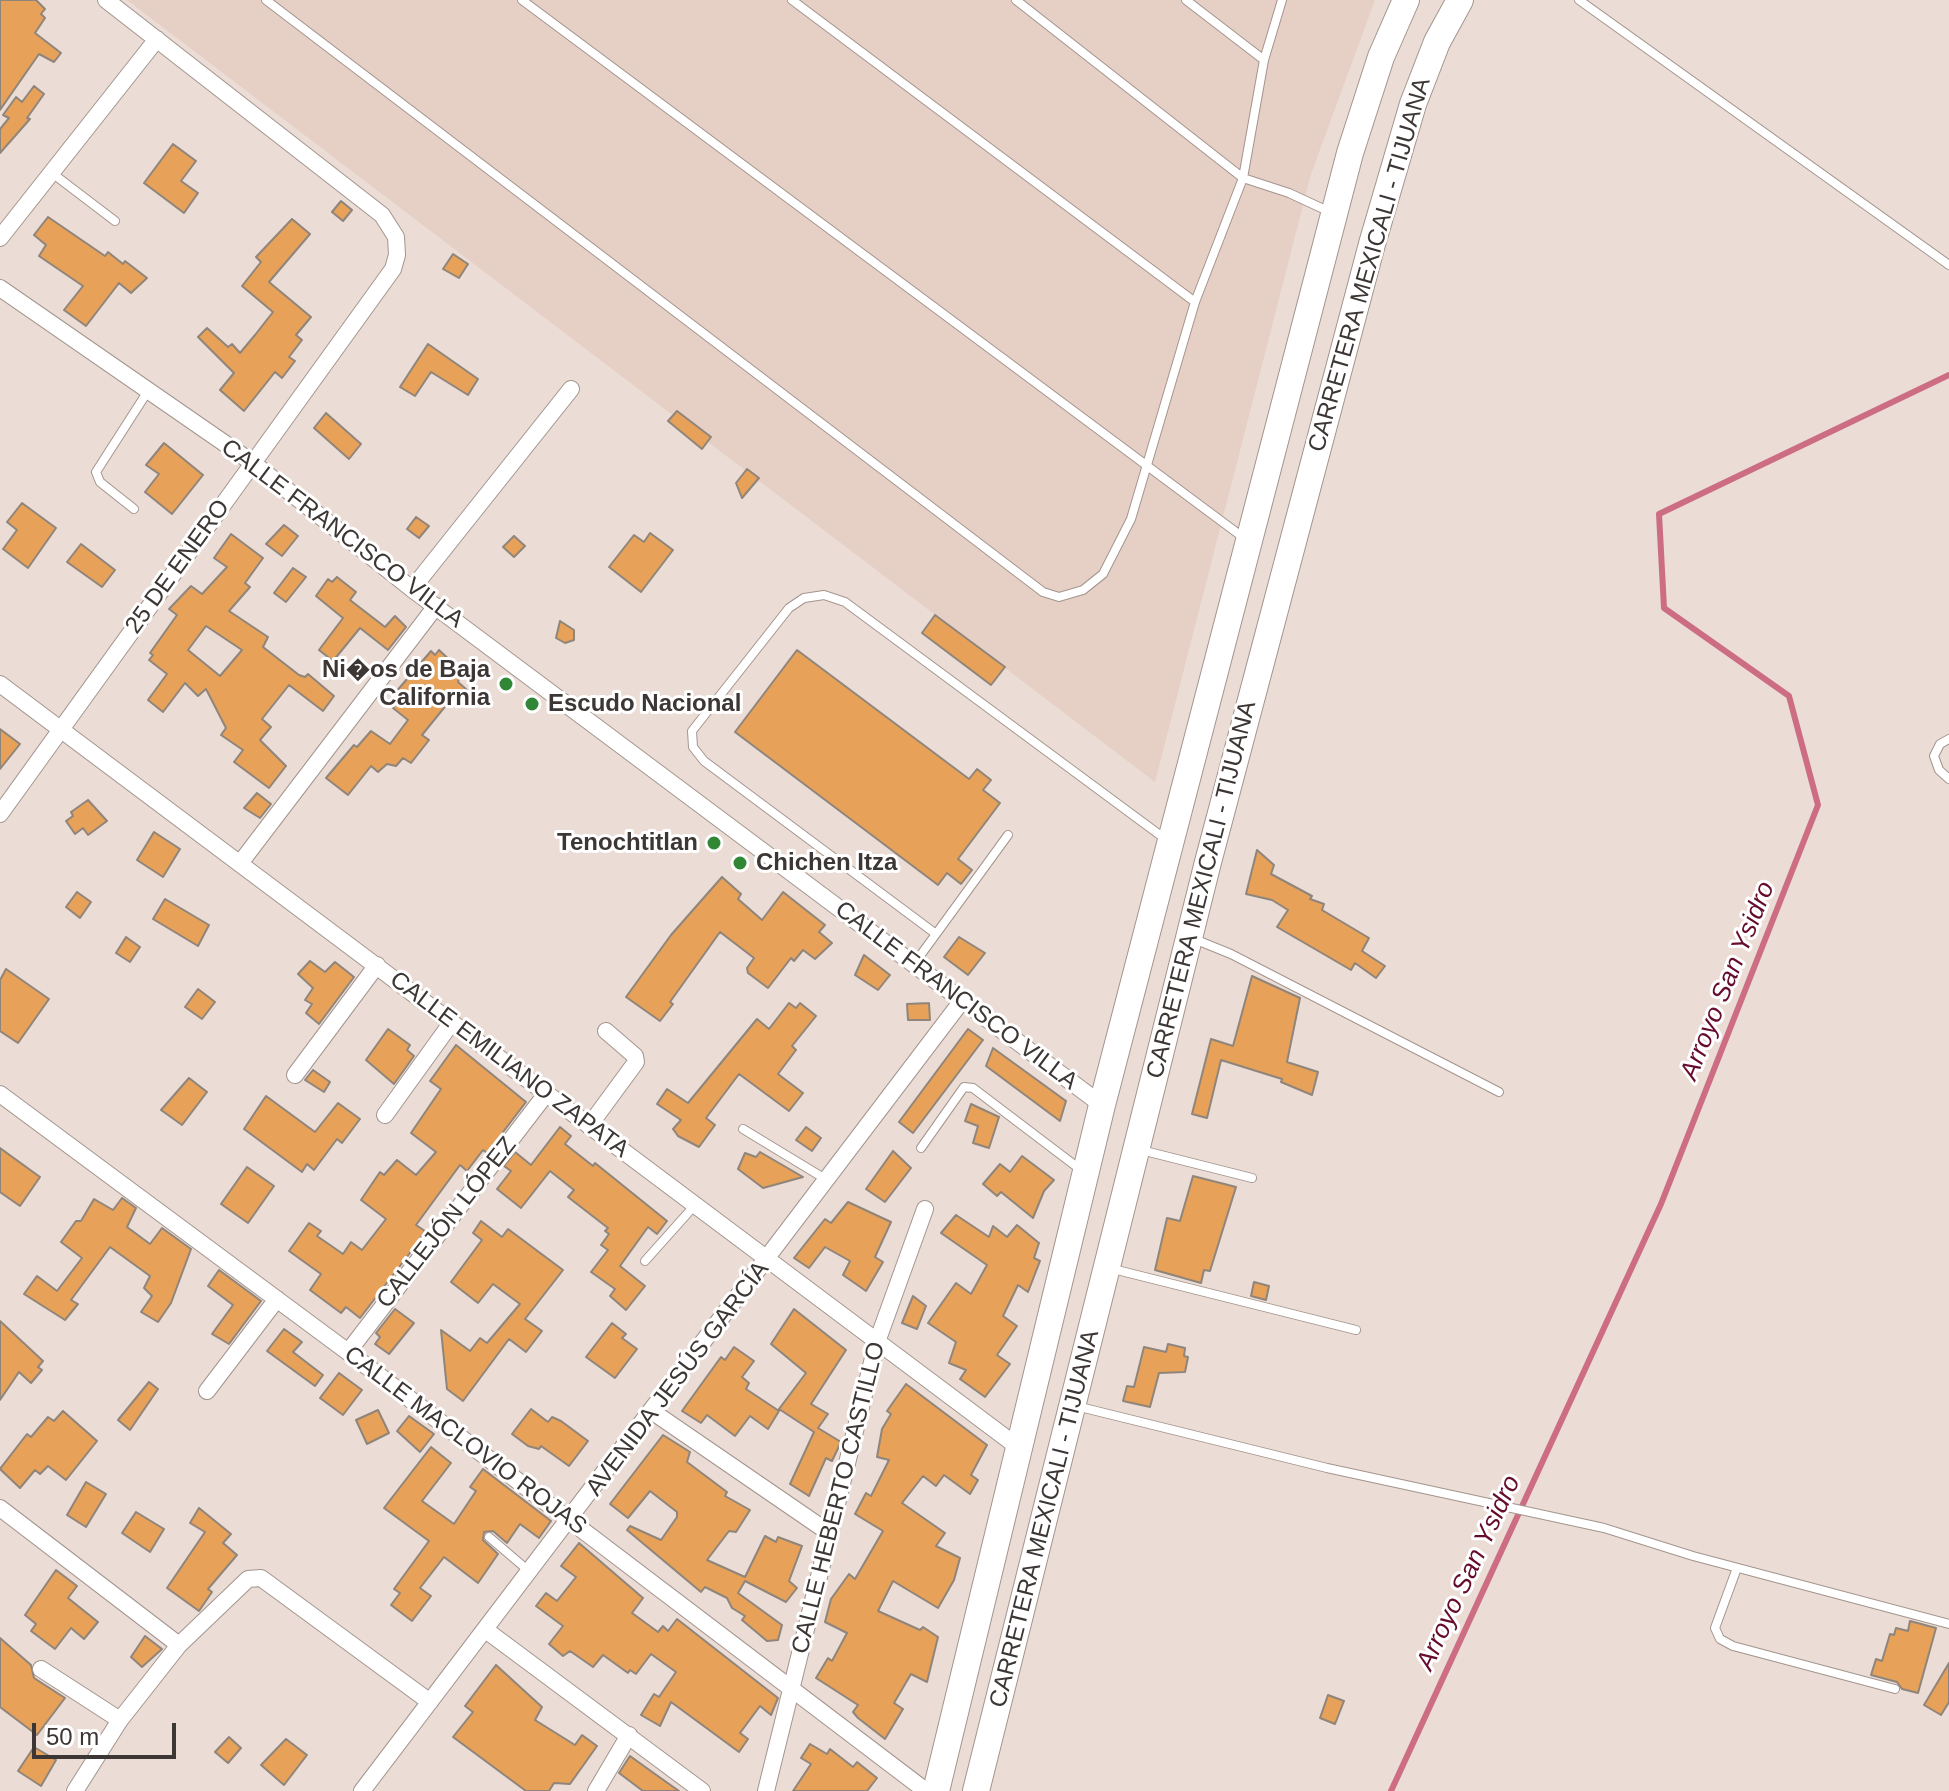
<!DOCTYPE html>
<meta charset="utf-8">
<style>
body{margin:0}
#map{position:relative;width:1949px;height:1791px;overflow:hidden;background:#ebdcd5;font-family:Helvetica,sans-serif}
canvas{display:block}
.scale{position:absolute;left:32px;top:1723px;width:144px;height:36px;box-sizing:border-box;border:4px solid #3c3634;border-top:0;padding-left:10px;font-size:24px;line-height:28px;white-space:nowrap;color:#3c3634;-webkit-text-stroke:6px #fff;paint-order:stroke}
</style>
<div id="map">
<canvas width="1949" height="1791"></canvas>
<div class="scale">50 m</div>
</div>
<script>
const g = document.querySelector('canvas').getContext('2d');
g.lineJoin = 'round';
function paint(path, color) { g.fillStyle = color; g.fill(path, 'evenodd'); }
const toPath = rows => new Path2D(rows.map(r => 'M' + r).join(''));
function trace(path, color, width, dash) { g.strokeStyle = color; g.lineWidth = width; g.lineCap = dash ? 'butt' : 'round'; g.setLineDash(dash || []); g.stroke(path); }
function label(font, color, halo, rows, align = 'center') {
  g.font = font + ' Helvetica,sans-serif'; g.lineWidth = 6; g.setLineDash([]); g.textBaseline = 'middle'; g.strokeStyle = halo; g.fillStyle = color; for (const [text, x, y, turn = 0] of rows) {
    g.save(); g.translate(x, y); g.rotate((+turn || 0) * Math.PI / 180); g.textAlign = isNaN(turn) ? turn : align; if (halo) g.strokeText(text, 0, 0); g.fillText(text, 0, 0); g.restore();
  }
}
paint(toPath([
 [127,0,1375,0,1311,174,1155,782]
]), '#e6cfc4');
trace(toPath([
 [1391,1791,1661,1204,1818,805,1789,696,1664,608,1659,514,1949,375]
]), '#cc6d83', 6);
const building = toPath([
 [0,0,36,0,45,9,41,14,45,18,35,33,61,53,54,62,39,54,0,110,0,0],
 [34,86,44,94,27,118,30,119,0,153,0,129,9,118,3,115,16,97,22,102,34,86],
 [173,144,196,161,181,181,198,193,184,213,144,183,173,144],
 [341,201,352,210,343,221,332,212,341,201],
 [48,217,105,256,108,252,123,264,125,261,147,278,131,293,119,283,86,326,64,310,83,286,39,256,46,245,34,235,48,217],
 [292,219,310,234,269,282,311,317,296,335,302,340,289,357,295,361,282,378,275,372,244,411,220,390,234,373,198,337,207,328,228,347,232,344,240,353,255,335,273,312,242,286,261,262,256,257,292,219],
 [453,254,468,264,459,278,443,269,453,254],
 [428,344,478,379,468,395,431,372,415,396,400,387,428,344],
 [677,411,711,437,702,449,668,421,677,411],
 [326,413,361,444,349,459,314,428,326,413],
 [164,443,203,475,172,514,145,492,159,474,146,465,164,443],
 [747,469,759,478,742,498,736,483,747,469],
 [22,503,56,528,28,568,3,549,17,530,7,522,22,503],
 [416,517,429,526,419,538,407,529,416,517],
 [284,525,298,536,282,556,266,544,284,525],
 [650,533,673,550,641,592,609,567,634,535,644,542,650,533],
 [231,534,263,558,245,583,250,587,229,611,268,637,263,647,299,675,305,677,308,674,334,696,323,711,289,685,262,719,271,727,260,740,286,766,269,788,234,762,243,750,221,735,226,728,206,689,198,696,185,683,163,712,148,700,167,674,149,660,153,655,150,653,177,615,169,609,191,586,202,594,227,567,214,558,231,534],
 [206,626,242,650,220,676,188,650,206,626],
 [514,536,525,546,514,557,503,547,514,536],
 [81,544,115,570,102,587,67,562,81,544],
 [293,568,306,577,286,602,274,593,293,568],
 [337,577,356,592,350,600,385,627,395,616,406,627,388,650,360,628,333,661,319,650,343,618,316,596,328,579,332,582,337,577],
 [935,615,1005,667,991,685,922,633,935,615],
 [560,621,574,630,574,640,565,643,556,638,560,621],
 [439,650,455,665,452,668,460,675,458,682,467,690,458,701,452,698,422,735,429,740,411,763,403,758,396,766,387,764,378,772,371,766,348,795,326,778,354,745,357,747,371,731,390,744,408,720,393,708,401,698,395,693,431,651,435,655,439,650],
 [797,650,969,779,977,769,991,780,983,790,1000,803,958,859,972,870,961,884,947,873,938,885,735,732,797,650],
 [0,729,20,744,0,769,0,729],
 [257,793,271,804,260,818,244,808,257,793],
 [88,800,107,821,88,835,83,828,75,834,66,821,73,816,71,812,88,800],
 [154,832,180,849,163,877,137,860,154,832],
 [1257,850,1274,865,1271,874,1312,896,1310,899,1324,904,1322,910,1369,938,1362,951,1385,966,1376,978,1355,963,1351,970,1277,927,1288,910,1272,900,1246,894,1257,850],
 [722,877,741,894,738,899,762,920,783,892,825,925,819,932,832,943,815,959,803,950,794,961,791,958,768,988,748,973,747,968,754,958,720,932,670,1002,673,1004,660,1021,626,997,671,935,722,877],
 [77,892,91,902,80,918,66,907,77,892],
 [165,899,209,925,198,946,153,919,165,899],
 [126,937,140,947,130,962,116,953,126,937],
 [959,937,985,953,968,975,944,957,959,937],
 [864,955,890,975,878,990,855,975,864,955],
 [310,961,325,972,335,962,354,977,319,1024,306,1013,312,1004,305,1000,313,988,298,974,310,961],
 [6,969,49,999,18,1043,0,1031,0,980,6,969],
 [1252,976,1300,998,1287,1062,1318,1072,1312,1095,1281,1082,1282,1079,1221,1060,1207,1118,1192,1114,1211,1039,1233,1046,1252,976],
 [198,989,215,1002,202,1019,185,1007,198,989],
 [789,1003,796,1008,800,1003,816,1016,792,1046,796,1050,778,1074,803,1093,789,1111,739,1074,706,1118,715,1125,699,1147,678,1136,673,1129,681,1120,657,1104,667,1089,688,1103,757,1019,769,1029,789,1003],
 [929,1003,930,1020,908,1020,907,1004,929,1003],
 [388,1029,410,1045,407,1050,414,1056,394,1084,366,1060,388,1029],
 [968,1029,983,1040,913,1133,899,1122,968,1029],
 [456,1045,526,1102,487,1153,483,1150,467,1171,460,1165,416,1225,425,1231,413,1249,360,1318,346,1307,341,1313,310,1290,321,1274,289,1251,309,1223,321,1231,317,1236,343,1254,351,1242,362,1250,386,1219,361,1200,380,1172,384,1175,397,1160,416,1175,436,1152,411,1133,441,1089,430,1081,456,1045],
 [993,1048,1066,1101,1060,1121,986,1066,993,1048],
 [313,1070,330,1082,324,1092,305,1080,313,1070],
 [189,1078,207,1092,182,1125,161,1110,189,1078],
 [266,1096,315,1132,338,1103,360,1119,342,1143,337,1139,314,1170,307,1164,302,1172,244,1129,266,1096],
 [971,1104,999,1117,989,1148,973,1143,978,1126,965,1121,971,1104],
 [560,1127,571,1136,565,1144,593,1166,595,1163,667,1221,657,1234,648,1227,620,1266,645,1286,626,1310,610,1296,615,1289,591,1272,608,1250,601,1245,609,1234,605,1231,608,1228,568,1197,574,1190,550,1171,521,1208,497,1189,511,1171,504,1166,515,1152,531,1165,560,1127],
 [806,1127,821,1138,812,1151,796,1140,806,1127],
 [0,1148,40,1177,20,1206,0,1192,0,1148],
 [893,1151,911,1168,885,1202,866,1189,893,1151],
 [760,1152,803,1177,763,1188,738,1169,745,1153,756,1157,760,1152],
 [1022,1156,1054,1180,1044,1191,1033,1218,1001,1192,997,1196,983,1184,1000,1164,1010,1172,1022,1156],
 [247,1167,274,1186,248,1223,221,1204,247,1167],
 [1193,1176,1236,1187,1210,1271,1204,1270,1201,1283,1155,1270,1167,1218,1180,1221,1193,1176],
 [122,1198,136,1208,127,1227,150,1244,162,1228,191,1249,171,1303,158,1322,141,1312,152,1296,144,1288,150,1276,110,1247,71,1300,78,1304,65,1320,24,1294,37,1276,57,1291,82,1258,61,1242,76,1221,81,1221,94,1199,113,1210,122,1198],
 [848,1202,891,1222,875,1257,883,1262,866,1291,843,1275,850,1261,825,1247,809,1268,794,1258,825,1219,831,1223,848,1202],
 [956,1215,989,1237,993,1226,1007,1237,1017,1225,1039,1243,1034,1258,1040,1261,1028,1292,1018,1285,1003,1316,1017,1326,997,1355,1010,1364,985,1397,960,1379,966,1370,949,1363,956,1342,928,1323,956,1283,971,1294,987,1265,941,1233,956,1215],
 [481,1221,502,1237,508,1229,563,1270,525,1319,542,1331,526,1352,509,1339,463,1401,447,1389,441,1330,470,1351,480,1338,487,1343,520,1304,493,1284,478,1303,451,1282,482,1240,473,1233,481,1221],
 [219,1270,261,1301,229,1344,212,1334,233,1305,208,1286,219,1270],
 [1254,1282,1269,1286,1266,1300,1251,1296,1254,1282],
 [913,1296,926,1306,917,1329,902,1323,913,1296],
 [395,1309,414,1323,389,1354,375,1344,380,1337,376,1333,395,1309],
 [794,1309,846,1350,811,1404,828,1414,818,1428,841,1442,832,1461,826,1458,809,1496,790,1484,814,1432,779,1409,806,1373,771,1344,794,1309],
 [0,1321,43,1361,38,1367,42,1370,31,1383,19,1372,0,1400,0,1321],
 [612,1323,626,1334,622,1338,637,1349,615,1378,586,1357,612,1323],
 [284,1329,302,1342,293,1352,323,1375,315,1386,267,1351,284,1329],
 [1168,1344,1185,1348,1184,1356,1188,1357,1185,1372,1159,1373,1150,1407,1123,1401,1127,1386,1134,1387,1144,1347,1166,1352,1168,1344],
 [734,1347,754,1361,742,1377,749,1383,746,1389,779,1411,768,1429,750,1416,735,1436,707,1415,701,1423,682,1411,721,1357,725,1360,734,1347],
 [339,1373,362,1390,343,1415,320,1398,339,1373],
 [149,1382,158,1389,130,1430,118,1420,149,1382],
 [906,1384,987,1445,971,1475,978,1480,970,1494,944,1475,936,1486,923,1476,902,1503,945,1533,936,1546,960,1558,954,1580,938,1608,893,1581,878,1611,920,1630,923,1627,938,1637,927,1682,911,1674,894,1703,903,1709,885,1739,858,1718,853,1712,858,1705,816,1678,828,1658,832,1661,847,1633,825,1622,831,1599,849,1574,855,1579,883,1531,855,1514,866,1493,871,1496,889,1460,877,1457,882,1429,891,1414,887,1411,906,1384],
 [531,1409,548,1422,552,1417,561,1421,588,1441,569,1466,541,1446,539,1449,528,1446,512,1434,531,1409],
 [378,1410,389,1433,367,1444,356,1420,378,1410],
 [63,1411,97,1441,66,1480,48,1466,40,1474,35,1470,20,1488,0,1469,27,1434,31,1437,48,1417,54,1421,63,1411],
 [409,1416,434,1434,420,1452,397,1431,409,1416],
 [663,1435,690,1452,687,1462,727,1492,725,1496,750,1510,736,1532,729,1531,707,1560,745,1577,765,1536,776,1542,778,1537,802,1546,789,1581,797,1588,786,1602,745,1581,738,1593,782,1625,778,1640,767,1641,742,1620,745,1616,732,1608,727,1598,705,1587,701,1592,627,1530,630,1526,661,1540,677,1517,677,1512,650,1491,628,1518,610,1504,663,1435],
 [431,1447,451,1463,422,1501,454,1524,476,1491,470,1487,483,1469,551,1521,539,1538,520,1524,507,1543,493,1531,484,1532,483,1540,498,1554,478,1583,444,1557,420,1588,431,1596,412,1621,391,1605,400,1593,394,1589,429,1541,384,1508,431,1447],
 [86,1482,106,1494,86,1527,67,1515,86,1482],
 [199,1508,231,1534,223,1543,237,1555,208,1589,212,1592,199,1611,167,1588,205,1532,190,1523,199,1508],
 [136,1512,164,1529,150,1552,122,1533,136,1512],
 [579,1543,643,1598,632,1613,658,1632,663,1626,668,1631,677,1619,778,1698,771,1715,760,1706,740,1733,748,1739,739,1752,671,1702,660,1726,641,1715,654,1694,659,1697,676,1672,651,1654,636,1674,630,1670,628,1673,603,1655,593,1667,570,1651,563,1656,549,1644,563,1626,536,1606,546,1593,557,1601,576,1577,561,1566,579,1543],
 [56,1570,77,1586,68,1598,98,1622,84,1639,71,1628,55,1649,31,1631,36,1624,25,1615,56,1570],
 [1910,1621,1936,1628,1918,1693,1902,1689,1897,1682,1871,1675,1876,1659,1882,1661,1890,1634,1894,1635,1896,1628,1908,1631,1910,1621],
 [145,1636,162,1649,142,1667,131,1657,145,1636],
 [0,1638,31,1665,34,1678,65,1698,37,1735,0,1707,0,1638],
 [1949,1663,1949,1702,1941,1715,1924,1705,1949,1663],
 [496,1665,542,1707,535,1720,575,1745,582,1735,597,1746,570,1784,554,1783,549,1791,526,1791,453,1737,473,1712,465,1706,496,1665],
 [1328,1695,1344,1701,1335,1724,1320,1718,1328,1695],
 [229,1737,241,1748,228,1763,215,1752,229,1737],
 [286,1739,307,1755,284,1785,261,1765,286,1739],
 [810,1744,827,1754,830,1749,853,1767,857,1762,877,1778,867,1791,793,1791,811,1764,801,1758,810,1744],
 [34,1747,56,1760,41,1786,18,1771,34,1747],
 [630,1756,655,1774,679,1791,643,1791,619,1773,630,1756]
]);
paint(building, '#e7a158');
trace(building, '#8f857b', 2);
const service = toPath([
 [266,0,1043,592,1059,597,1083,590,1103,574,1131,519,1195,302,1243,178,1016,0],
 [522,0,1244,538],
 [792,0,1195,302],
 [1186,0,1264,60],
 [1282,0,1264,60,1243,178,1289,193,1330,212],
 [1579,0,1949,265],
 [52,173,115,221],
 [134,509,100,482,96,472,148,391],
 [1949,739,1940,744,1934,756,1939,770,1949,779],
 [936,934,1008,835],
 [1194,939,1231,954,1499,1092],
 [914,964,936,934,704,761,693,747,692,731,789,608,804,598,824,595,845,602,1168,841],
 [743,1129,827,1180],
 [921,1148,964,1087,973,1088,1081,1170],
 [1141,1150,1252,1178],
 [645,1261,695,1205],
 [1109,1268,1356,1330],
 [1076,1406,1327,1468,1604,1528,1693,1556,1949,1624],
 [489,1537,530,1572],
 [1737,1568,1715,1628,1720,1639,1733,1646,1895,1689]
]);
const minor = toPath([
 [0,238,157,39],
 [0,288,253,463,412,589,1102,1105],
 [412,589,571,389],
 [0,684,1018,1447],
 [0,814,393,269,397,255,396,237,382,215,106,0],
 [241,862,436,606],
 [295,1075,377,965],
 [0,1094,348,1352,926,1791],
 [385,1115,452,1022],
 [589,1126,636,1062,635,1056,606,1031],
 [348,1352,546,1094],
 [207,1391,277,1299],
 [653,1412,828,1532],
 [0,1508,179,1645],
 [487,1631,702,1791],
 [41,1669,120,1720],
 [75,1791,120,1720,179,1645,248,1579,261,1578,430,1702],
 [362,1791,961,1002],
 [596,1791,629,1735],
 [766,1791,877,1342,925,1209]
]);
const primary = toPath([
 [936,1791,1102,1105,1350,153,1381,57,1406,0],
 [976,1791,1208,862,1372,244,1413,104,1437,42,1460,0]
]);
trace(service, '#a3958e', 10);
trace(minor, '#a3958e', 18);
trace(primary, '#a3958e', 28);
trace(service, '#fff', 8);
trace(minor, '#fff', 16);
trace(primary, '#fff', 26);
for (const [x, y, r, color] of [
 [506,684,8,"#318736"],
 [532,704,8,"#318736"],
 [714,843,8,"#318736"],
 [740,863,8,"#318736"]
]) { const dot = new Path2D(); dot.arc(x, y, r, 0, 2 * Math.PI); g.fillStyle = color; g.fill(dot); trace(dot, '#fff', 3); }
label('24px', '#3c3634', '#fff', [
 ["CARRETERA MEXICALI - TIJUANA",1370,265,-74],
 ["CALLE FRANCISCO VILLA",342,534,37],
 ["25 DE ENERO",178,567,-54],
 ["CARRETERA MEXICALI - TIJUANA",1202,890,-76],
 ["CALLE FRANCISCO VILLA",956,996,37],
 ["CALLE EMILIANO ZAPATA",509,1065,37],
 ["CALLEJÓN LÓPEZ",447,1223,-52],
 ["AVENIDA JESÚS GARCÍA",678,1379,-53],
 ["CALLE MACLOVIO ROJAS",465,1441,37],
 ["CALLE HEBERTO CASTILLO",839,1498,-76],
 ["CARRETERA MEXICALI - TIJUANA",1045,1519,-76]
]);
label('bold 24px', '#3c3634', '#fff', [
 ["Ni�os de Baja",490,670],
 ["California",490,698],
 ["Escudo Nacional",548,704,"left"],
 ["Tenochtitlan",698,843],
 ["Chichen Itza",756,863,"left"]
], 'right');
label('italic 26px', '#650c2c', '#fff', [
 ["Arroyo San Ysidro",1728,981,-68],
 ["Arroyo San Ysidro",1469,1573,-65]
]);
</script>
